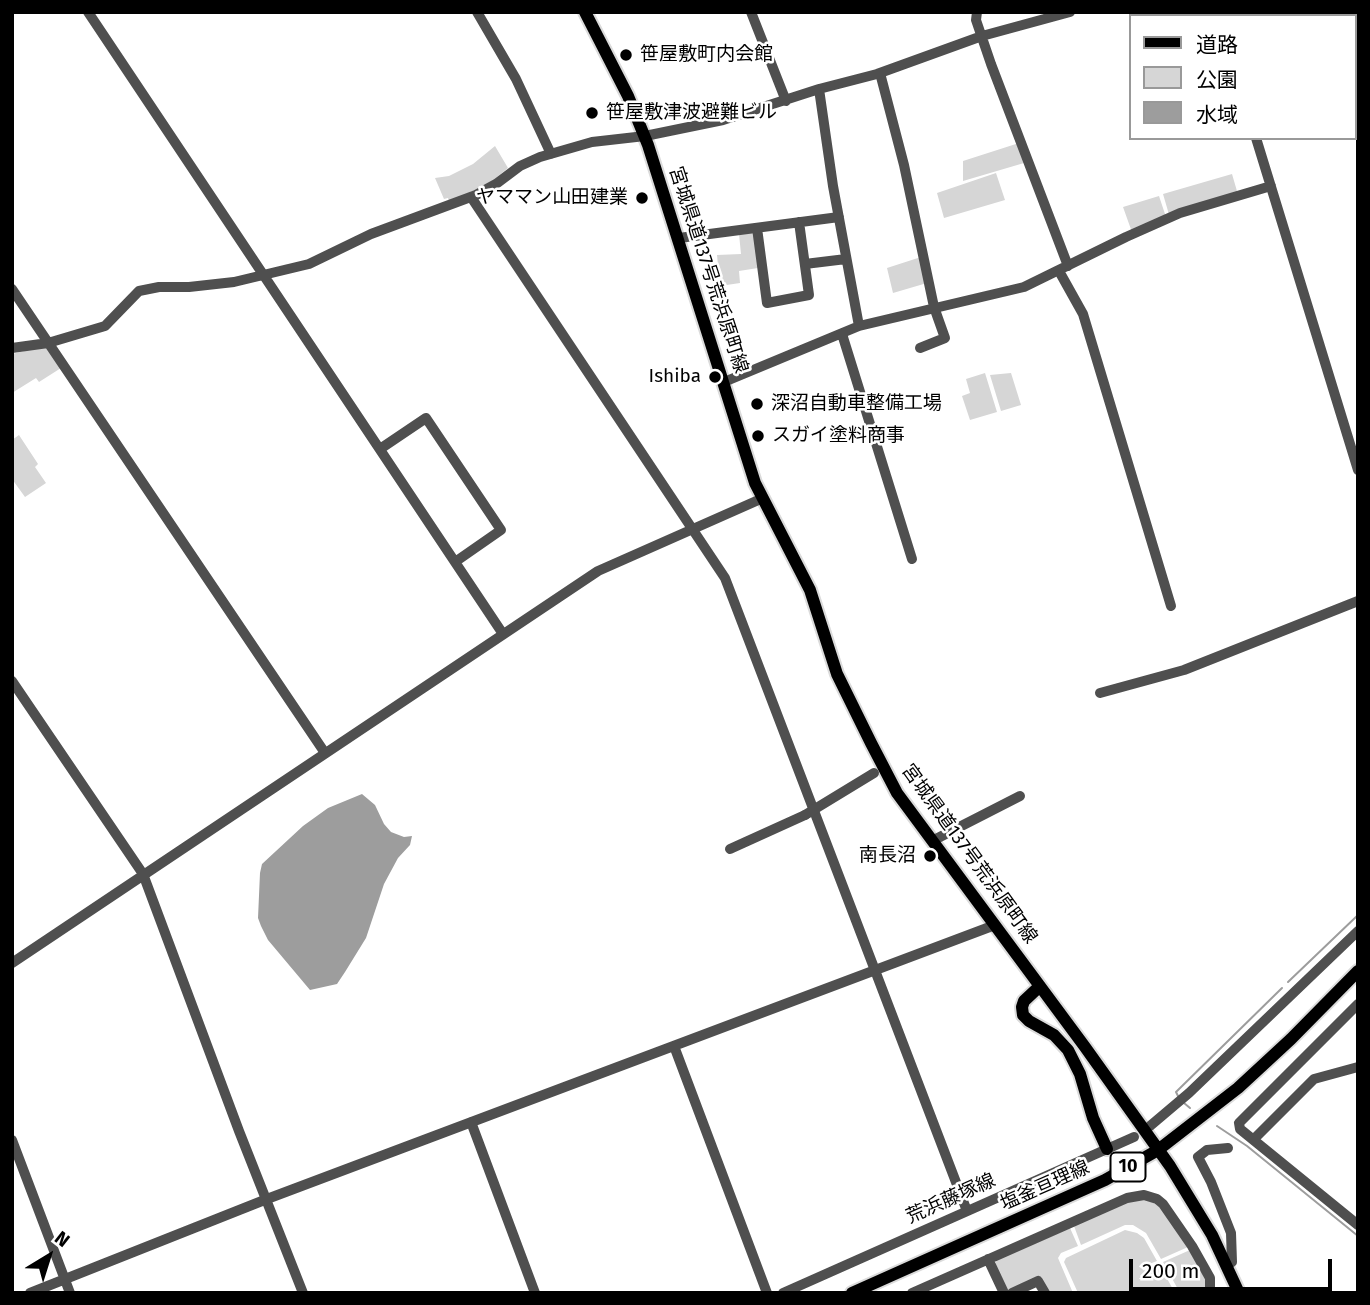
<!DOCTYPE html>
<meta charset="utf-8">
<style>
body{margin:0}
#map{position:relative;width:1370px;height:1305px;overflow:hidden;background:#fff;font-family:"Fira Sans","Noto Sans JP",sans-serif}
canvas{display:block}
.frame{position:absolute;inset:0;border:14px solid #000;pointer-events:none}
.legend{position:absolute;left:1129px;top:14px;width:228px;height:126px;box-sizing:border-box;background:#fff;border:2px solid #999;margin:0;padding:9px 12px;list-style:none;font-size:21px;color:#000}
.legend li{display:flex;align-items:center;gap:14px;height:35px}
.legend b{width:35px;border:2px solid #999}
.north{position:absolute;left:14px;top:1221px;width:70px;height:70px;-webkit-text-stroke:5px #fff;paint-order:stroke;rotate:38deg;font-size:19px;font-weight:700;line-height:28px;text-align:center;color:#000}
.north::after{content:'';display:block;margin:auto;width:24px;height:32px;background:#000;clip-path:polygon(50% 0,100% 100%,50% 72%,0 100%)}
.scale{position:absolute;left:1129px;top:1259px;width:203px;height:32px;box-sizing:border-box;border:4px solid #000;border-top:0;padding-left:9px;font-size:21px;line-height:24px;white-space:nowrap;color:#000;-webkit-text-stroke:5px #fff;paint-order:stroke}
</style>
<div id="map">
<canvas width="1370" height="1305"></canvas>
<div class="frame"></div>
<ul class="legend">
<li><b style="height:9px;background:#000"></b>道路</li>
<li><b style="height:19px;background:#d6d6d6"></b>公園</li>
<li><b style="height:19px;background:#9d9d9d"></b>水域</li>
</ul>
<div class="north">N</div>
<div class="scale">200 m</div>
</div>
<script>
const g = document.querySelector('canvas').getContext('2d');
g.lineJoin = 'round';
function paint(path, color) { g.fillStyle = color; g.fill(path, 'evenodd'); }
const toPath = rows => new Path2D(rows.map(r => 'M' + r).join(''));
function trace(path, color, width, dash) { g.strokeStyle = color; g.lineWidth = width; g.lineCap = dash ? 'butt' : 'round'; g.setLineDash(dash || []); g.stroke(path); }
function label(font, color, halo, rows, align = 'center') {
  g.font = font + ' "Fira Sans","Noto Sans JP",sans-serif'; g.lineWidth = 5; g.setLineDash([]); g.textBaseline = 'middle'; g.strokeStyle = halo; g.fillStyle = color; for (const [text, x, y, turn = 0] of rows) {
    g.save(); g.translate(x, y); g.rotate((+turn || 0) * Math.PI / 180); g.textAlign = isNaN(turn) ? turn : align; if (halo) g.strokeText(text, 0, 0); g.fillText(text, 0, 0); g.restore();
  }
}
paint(toPath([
 [1019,143,1024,163,963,181,963,161],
 [495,146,508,168,487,185,449,201,448,198,444,199,435,178,449,176,473,164],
 [996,173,1005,200,944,218,937,193],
 [1232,174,1239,198,1170,218,1163,194],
 [1159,196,1167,220,1133,235,1123,207],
 [750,232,754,234,758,268,739,271,740,283,720,286,717,255,741,254,739,234],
 [921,257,927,283,893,293,887,268],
 [45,346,61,368,39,382,36,378,12,393,12,354],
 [985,373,997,412,970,420,962,396,970,393,966,379],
 [1011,373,1021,405,1001,411,990,375],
 [19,435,38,464,35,467,46,483,25,497,12,479,12,440],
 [1141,1199,1151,1201,1160,1207,1188,1247,1161,1259,1146,1233,1133,1225,1125,1225,1081,1245,1074,1226,1127,1202],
 [1070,1228,1078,1246,1061,1253,1058,1258,1073,1293,1047,1293,1040,1277,1010,1290,1006,1289,995,1264,997,1260],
 [1125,1230,1137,1233,1144,1238,1157,1261,1144,1266,1145,1270,1159,1264,1175,1293,1078,1293,1064,1262,1066,1258],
 [1190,1250,1205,1273,1207,1293,1180,1293,1163,1262]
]), '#d6d6d6');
paint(toPath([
 [362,794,375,805,384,824,391,832,404,837,412,836,410,845,398,858,384,884,366,938,345,972,337,984,310,990,268,940,261,926,258,918,260,873,262,864,303,826,328,808]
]), '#9d9d9d');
trace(toPath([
 [1336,12,1337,16],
 [1354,73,1358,85],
 [1288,982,1358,915],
 [1178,1096,1176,1092,1282,988],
 [1184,1103,1190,1108],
 [1217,1126,1247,1146,1358,1236]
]), '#9d9d9d', 2);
const major = toPath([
 [585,12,628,96,648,145,755,483,810,590,837,674,871,743,897,793,1085,1047,1170,1166,1212,1235,1239,1293],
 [1040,986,1024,1001,1022,1007,1023,1015,1029,1021,1054,1035,1068,1050,1080,1074,1093,1118,1107,1149],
 [852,1293,1105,1180,1158,1150,1238,1088,1291,1039,1358,971]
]);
trace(major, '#dbdbdb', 16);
trace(toPath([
 [88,12,503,634],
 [477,12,516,79,551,154],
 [751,12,786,101],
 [977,12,976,20,991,64,1068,266],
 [1220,12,1221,16],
 [880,73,904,165,934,307,945,338,920,348],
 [819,89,833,186,859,326],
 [1256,138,1358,470],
 [471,197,725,578,967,1211],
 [757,228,767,303,809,295,799,222],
 [679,238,839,217],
 [805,264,846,259],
 [1059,271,1083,314,1171,606],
 [12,289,325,753],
 [842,334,912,559],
 [12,348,48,343,105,326,139,291,159,287,189,287,234,282,309,264,371,234,476,195,496,184,520,166,540,157,592,142,645,136,723,120,819,89,877,74,982,36,1070,12],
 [724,382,859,326,1024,287,1126,237,1180,213,1271,186],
 [380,449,426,418,501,530,455,562],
 [12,681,143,874,239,1131,303,1293],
 [1100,693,1184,670,1358,601],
 [932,841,1020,796],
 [730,849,805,815],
 [12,963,598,571,763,498],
 [1358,1004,1239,1123,1240,1129,1358,1225],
 [674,1046,767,1293],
 [471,1122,535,1293],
 [1150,1126,1189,1093,1358,931],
 [1254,1139,1314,1079,1358,1067],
 [12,1140,70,1293],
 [988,1259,1004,1293],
 [1226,1265,1232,1262,1231,1233,1211,1182,1198,1157,1207,1150,1228,1148],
 [30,1293,267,1199,995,925],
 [783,1293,1134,1137],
 [912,1293,1127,1198,1144,1195,1157,1199,1163,1204,1192,1246,1210,1278,1210,1293],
 [1012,1293,1038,1281,1045,1293]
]), '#4f4f4f', 10);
trace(major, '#000', 12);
trace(toPath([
 [805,815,874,773]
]), '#4f4f4f', 10);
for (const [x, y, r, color] of [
 [626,55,7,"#000"],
 [592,113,7,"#000"],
 [642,198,7,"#000"],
 [715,377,7,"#000"],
 [757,404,7,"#000"],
 [758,436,7,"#000"],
 [930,856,7,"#000"]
]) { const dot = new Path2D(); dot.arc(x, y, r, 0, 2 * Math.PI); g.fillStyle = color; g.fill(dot); trace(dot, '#fff', 2.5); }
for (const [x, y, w] of [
 [1128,1167,35]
]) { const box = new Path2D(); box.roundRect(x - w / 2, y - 14.5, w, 29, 5); g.fillStyle = '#fff'; g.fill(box); trace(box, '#000', 2); }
label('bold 18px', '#000', null, [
 ["10",1128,1167]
]);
label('19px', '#000', '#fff', [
 ["笹屋敷町内会館",640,55],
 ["笹屋敷津波避難ビル",606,113],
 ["ヤママン山田建業",628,198,"right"],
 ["Ishiba",701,377,"right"],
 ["深沼自動車整備工場",771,404],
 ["スガイ塗料商事",772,436],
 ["南長沼",916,856,"right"]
], 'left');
label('19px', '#000', '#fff', [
 ["宮城県道137号荒浜原町線",708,270,72],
 ["宮城県道137号荒浜原町線",969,854,54],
 ["塩釜亘理線",1045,1186,-24],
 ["荒浜藤塚線",951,1199,-24]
]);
</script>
